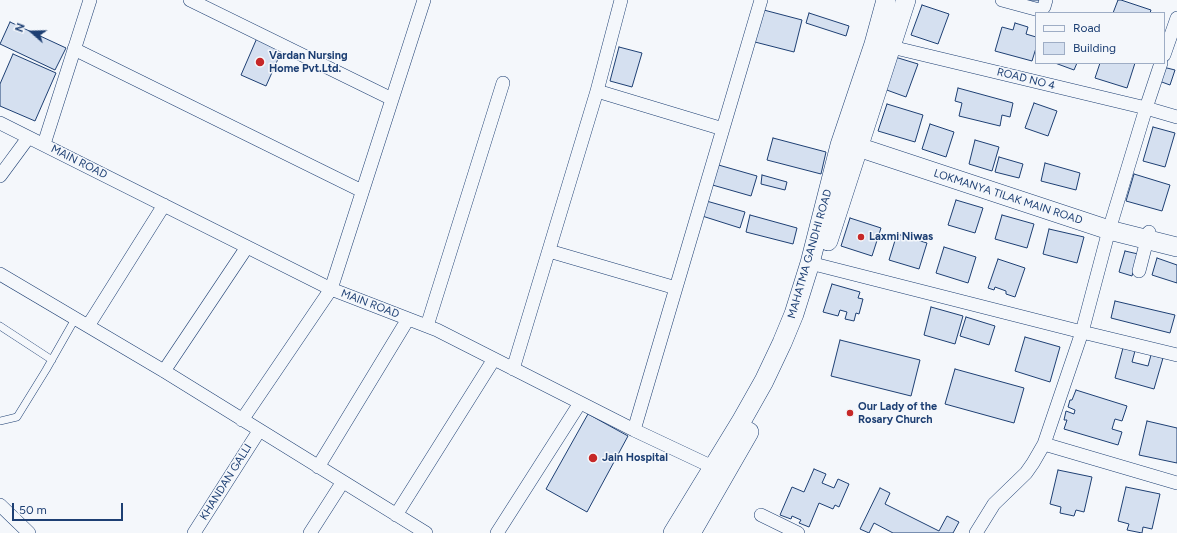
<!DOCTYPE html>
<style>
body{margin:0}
#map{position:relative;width:1177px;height:533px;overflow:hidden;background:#f4f7fb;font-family:Figtree,sans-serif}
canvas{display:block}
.legend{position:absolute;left:1035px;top:12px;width:130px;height:52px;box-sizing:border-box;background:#f4f7fb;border:1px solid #9eadc5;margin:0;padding:5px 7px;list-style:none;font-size:12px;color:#1d3f73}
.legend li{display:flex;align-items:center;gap:8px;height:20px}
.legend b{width:20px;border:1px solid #9eadc5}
.north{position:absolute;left:12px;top:12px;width:40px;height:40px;-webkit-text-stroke:3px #f4f7fb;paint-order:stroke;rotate:290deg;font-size:11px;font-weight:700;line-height:16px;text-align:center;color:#1d3f73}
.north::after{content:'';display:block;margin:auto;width:14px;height:18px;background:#1d3f73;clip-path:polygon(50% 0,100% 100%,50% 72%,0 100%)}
.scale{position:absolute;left:12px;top:503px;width:111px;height:18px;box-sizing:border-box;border:2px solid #1d3f73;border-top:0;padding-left:5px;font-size:12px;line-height:14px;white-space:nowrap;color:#1d3f73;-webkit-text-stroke:3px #f4f7fb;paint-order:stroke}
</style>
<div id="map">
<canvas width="1177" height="533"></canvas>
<ul class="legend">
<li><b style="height:5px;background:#f4f7fb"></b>Road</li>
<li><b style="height:11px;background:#d5e0f0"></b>Building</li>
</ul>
<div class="north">N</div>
<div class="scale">50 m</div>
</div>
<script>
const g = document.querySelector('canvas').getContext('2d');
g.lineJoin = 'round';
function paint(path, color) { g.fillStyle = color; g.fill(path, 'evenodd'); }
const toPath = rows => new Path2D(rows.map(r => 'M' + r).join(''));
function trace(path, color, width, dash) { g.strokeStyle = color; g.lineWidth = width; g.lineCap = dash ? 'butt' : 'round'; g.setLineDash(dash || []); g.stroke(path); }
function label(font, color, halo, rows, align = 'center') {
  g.font = font + ' Figtree,sans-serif'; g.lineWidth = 3; g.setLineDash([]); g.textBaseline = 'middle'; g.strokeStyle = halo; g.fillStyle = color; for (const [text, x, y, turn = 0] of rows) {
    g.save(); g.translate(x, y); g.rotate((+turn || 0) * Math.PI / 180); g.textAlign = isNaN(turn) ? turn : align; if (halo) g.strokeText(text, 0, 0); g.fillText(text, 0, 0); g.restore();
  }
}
const building = toPath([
 [1016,0,1042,0,1040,6,1016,0],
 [1118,0,1121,0,1151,10,1150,13,1113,13,1118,0],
 [922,5,949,14,938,44,911,35,922,5],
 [760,9,802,20,794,52,751,41,760,9],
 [809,13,849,26,846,36,806,23,809,13],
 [10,22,66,48,55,70,0,44,10,22],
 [1015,23,1028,27,1026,34,1036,37,1036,48,1032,61,995,51,1002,27,1013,30,1015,23],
 [257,38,282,50,266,86,241,75,257,38],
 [619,47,642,53,632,87,610,81,619,47],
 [13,54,56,73,35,121,0,106,0,84,13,54],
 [895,57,918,64,906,97,884,89,895,57],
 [1055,63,1077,63,1074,70,1055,63],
 [1100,63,1135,63,1127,88,1095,78,1100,63],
 [1163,67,1175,70,1170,85,1159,81,1163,67],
 [958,88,1013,103,1010,117,1002,115,1000,126,959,116,962,103,955,101,958,88],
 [1034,103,1057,111,1048,136,1025,128,1034,103],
 [887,104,923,115,915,142,878,131,887,104],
 [930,124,954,132,946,157,922,149,930,124],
 [1153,127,1175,133,1165,167,1143,161,1153,127],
 [773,138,826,152,821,174,767,160,773,138],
 [975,140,999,147,992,171,969,164,975,140],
 [999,157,1023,164,1019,178,995,172,999,157],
 [1045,163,1080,173,1076,190,1041,181,1045,163],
 [715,164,757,176,751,196,709,184,715,164],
 [1134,174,1170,185,1162,211,1126,201,1134,174],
 [762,175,787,182,785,190,761,184,762,175],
 [703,200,745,212,740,228,699,215,703,200],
 [956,200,983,208,975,233,948,225,956,200],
 [750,215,797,228,793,244,746,232,750,215],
 [1002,215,1034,224,1027,248,995,239,1002,215],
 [850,218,881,228,872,256,841,246,850,218],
 [1049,229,1084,237,1077,263,1043,254,1049,229],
 [897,234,927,243,919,269,889,260,897,234],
 [944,247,976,257,968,283,936,273,944,247],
 [1125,251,1138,254,1132,276,1119,272,1125,251],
 [1157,258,1177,265,1177,283,1152,275,1157,258],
 [998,259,1025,268,1015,297,1006,294,1006,291,995,287,994,290,988,288,998,259],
 [832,284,860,292,858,298,863,299,859,314,856,313,854,321,845,319,847,312,840,310,838,316,823,312,832,284],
 [1115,301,1175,315,1170,333,1111,318,1115,301],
 [931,307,963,316,955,344,924,335,931,307],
 [966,317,995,326,989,345,960,336,966,317],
 [1025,337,1060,347,1050,382,1015,371,1025,337],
 [840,340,920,360,911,396,831,376,840,340],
 [1123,348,1135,351,1132,362,1148,366,1151,355,1163,358,1154,389,1115,378,1123,348],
 [955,369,1024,388,1014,423,945,404,955,369],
 [1076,390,1127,406,1122,421,1115,419,1112,429,1122,432,1118,445,1064,429,1067,420,1064,420,1066,411,1074,414,1075,410,1068,407,1070,400,1072,400,1076,390],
 [588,414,628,436,587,512,546,489,588,414],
 [1147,421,1177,428,1177,463,1139,455,1147,421],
 [814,469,826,474,822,483,834,488,838,479,849,484,839,507,835,505,833,509,819,503,809,527,799,523,801,520,792,516,791,519,780,515,792,487,804,492,814,469],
 [1058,470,1092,477,1084,512,1076,510,1074,516,1060,513,1061,507,1050,504,1058,470],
 [1126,487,1160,494,1152,529,1143,527,1142,533,1127,530,1129,524,1118,521,1126,487],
 [880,488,890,493,885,504,939,531,947,516,959,522,953,533,893,533,874,523,869,533,860,529,880,488]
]);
paint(building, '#d5e0f0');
trace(building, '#1d3f73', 1);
const lane = toPath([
 [0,326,52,360],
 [0,421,17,417,46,370,75,319]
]);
const street = toPath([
 [190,0,392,99],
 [621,0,597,91,723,129],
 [1002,0,1039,10,1044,7,1046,0],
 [883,45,1146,108,1177,117],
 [74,49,362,191],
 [1164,55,1177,18],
 [1161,63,1146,108,1109,230,1082,332,1044,444,1177,483],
 [0,123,331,289,437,330,634,430,719,470],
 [44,144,90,0],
 [0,176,28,138],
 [549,251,676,288],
 [810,263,1082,332,1177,355],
 [1139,271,1149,232],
 [0,274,164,371,426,533],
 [88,326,164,205],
 [427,326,503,83],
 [513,369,597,91],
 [164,371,247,247],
 [242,420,331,289,424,0],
 [634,430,761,0],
 [318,467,408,319],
 [0,505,29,533],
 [396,515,494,359],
 [761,515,798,533],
 [194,533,259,431],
 [310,533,342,483],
 [497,533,580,403],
 [976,533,994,504,1026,473,1033,463,1044,444]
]);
const secondary = toPath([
 [846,145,858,147,1109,230,1177,247],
 [828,241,906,0],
 [673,533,742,420,764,381,782,343,794,314,810,263,840,145,874,44,886,0],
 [691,533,749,432]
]);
trace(lane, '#1d3f73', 8);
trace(street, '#1d3f73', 14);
trace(secondary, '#1d3f73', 20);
trace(lane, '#f4f7fb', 7);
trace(street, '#f4f7fb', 13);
trace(secondary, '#f4f7fb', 19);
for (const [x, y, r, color] of [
 [260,62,5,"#c62828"],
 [861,237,4,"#c62828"],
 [850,413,4,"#c62828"],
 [593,458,5,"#c62828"]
]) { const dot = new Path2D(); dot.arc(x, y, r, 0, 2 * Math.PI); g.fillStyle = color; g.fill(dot); trace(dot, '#f4f7fb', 1.5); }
label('bold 11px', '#1d3f73', '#f4f7fb', [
 ["Vardan Nursing",269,56],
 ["Home Pvt.Ltd.",269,69],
 ["Laxmi Niwas",869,237],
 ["Our Lady of the",858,407],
 ["Rosary Church",858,420],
 ["Jain Hospital",602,458]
], 'left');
label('11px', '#1d3f73', '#f4f7fb', [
 ["ROAD NO 4",1026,79,14],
 ["MAIN ROAD",79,162,27],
 ["LOKMANYA TILAK MAIN ROAD",1008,197,18],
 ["MAHATMA GANDHI ROAD",810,254,-74],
 ["MAIN ROAD",370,304,21],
 ["KHANDAN GALLI",226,482,-58]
]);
</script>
